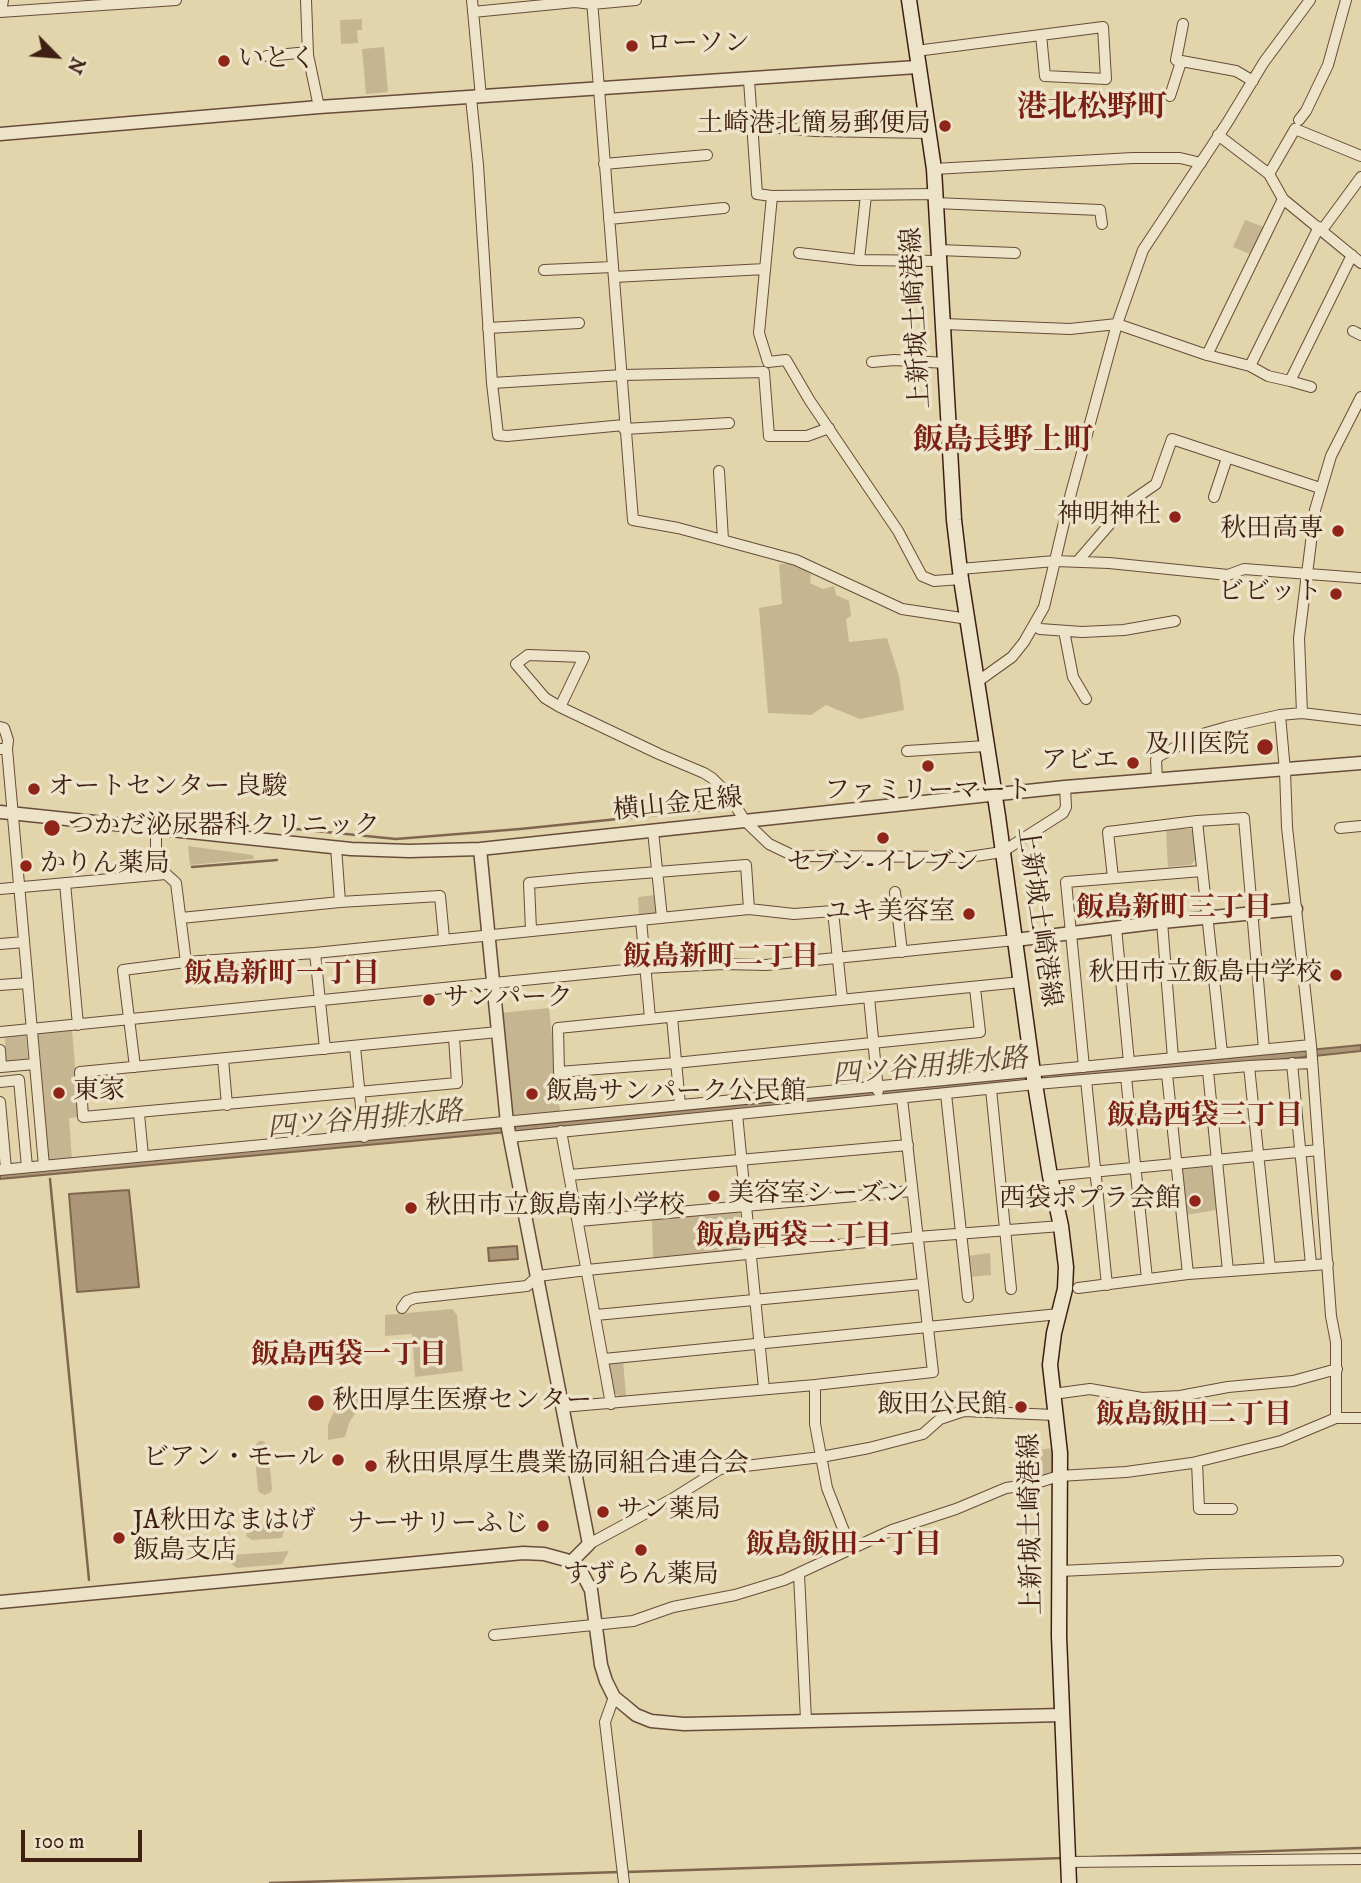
<!DOCTYPE html>
<meta charset="utf-8">
<style>
body{margin:0}
#map{position:relative;width:1361px;height:1883px;overflow:hidden;background:#e2d4ab;font-family:"IM FELL DW Pica",serif}
canvas{display:block}
.north{position:absolute;left:21px;top:21px;width:70px;height:70px;-webkit-text-stroke:5px #ece3c8;paint-order:stroke;rotate:115deg;font-size:19px;font-weight:700;line-height:28px;text-align:center;color:#3f1f13}
.north::after{content:'';display:block;margin:auto;width:24px;height:32px;background:#3f1f13;clip-path:polygon(50% 0,100% 100%,50% 72%,0 100%)}
.scale{position:absolute;left:21px;top:1830px;width:121px;height:32px;box-sizing:border-box;border:4px solid #3f1f13;border-top:0;padding-left:9px;font-size:21px;line-height:24px;white-space:nowrap;color:#3f1f13;-webkit-text-stroke:5px #ece3c8;paint-order:stroke}
</style>
<div id="map">
<canvas width="1361" height="1883"></canvas>
<div class="north">N</div>
<div class="scale">100 m</div>
</div>
<script>
const g = document.querySelector('canvas').getContext('2d');
g.lineJoin = 'round';
function paint(path, color) { g.fillStyle = color; g.fill(path, 'evenodd'); }
const toPath = rows => new Path2D(rows.map(r => 'M' + r).join(''));
function trace(path, color, width, dash) { g.strokeStyle = color; g.lineWidth = width; g.lineCap = dash ? 'butt' : 'round'; g.setLineDash(dash || []); g.stroke(path); }
function label(font, color, halo, rows, align = 'center') {
  g.font = font + ' "IM FELL DW Pica","Noto Serif JP",serif'; g.lineWidth = 7; g.setLineDash([]); g.textBaseline = 'middle'; g.strokeStyle = halo; g.fillStyle = color; for (const [text, x, y, turn = 0] of rows) {
    g.save(); g.translate(x, y); g.rotate((+turn || 0) * Math.PI / 180); g.textAlign = isNaN(turn) ? turn : align; if (halo) g.strokeText(text, 0, 0); g.fillText(text, 0, 0); g.restore();
  }
}
paint(toPath([
 [362,19,362,30,357,30,358,43,341,44,340,20],
 [384,47,388,92,366,94,362,49],
 [1245,220,1264,227,1250,254,1233,247],
 [779,564,794,564,811,574,810,583,823,589,834,586,836,595,849,601,851,616,846,619,849,642,887,638,899,676,904,710,860,719,826,705,811,715,768,713,759,608,782,604],
 [1166,829,1190,829,1194,831,1195,860,1191,865,1168,867],
 [188,846,253,855,254,859,190,865],
 [656,895,658,910,655,914,639,914,638,897],
 [549,1008,560,1111,518,1116,510,1114,501,1013],
 [72,1029,79,1117,69,1118,72,1160,48,1163,37,1032],
 [26,1035,28,1059,5,1061,5,1037],
 [1209,1166,1213,1168,1217,1210,1186,1215,1180,1172,1182,1167],
 [735,1211,740,1214,744,1244,740,1249,653,1258,652,1219],
 [990,1253,991,1275,969,1277,967,1256],
 [452,1309,457,1315,463,1371,415,1377,412,1334,385,1336,385,1315],
 [623,1360,626,1397,620,1397,613,1392,609,1367,612,1361],
 [368,1388,370,1407,361,1409,354,1415,349,1423,345,1437,328,1440,328,1425,336,1407,351,1394],
 [259,1441,263,1441,268,1446,272,1489,271,1492,265,1495,259,1492,258,1489,254,1447],
 [1053,1448,1054,1473,1028,1481,1026,1452],
 [226,1506,231,1512,232,1517,228,1518,233,1555,289,1551,282,1564,237,1568,230,1563,223,1513],
 [278,1524,284,1530,282,1538,252,1540,246,1536,248,1528,252,1526]
]), '#c6b591');
const water = toPath([
 [1361,1045,1361,1051,1211,1067,0,1179,0,1173,47,1168,394,1138,1361,1045],
 [129,1190,139,1287,77,1292,69,1194,129,1190],
 [517,1246,518,1259,489,1261,488,1248,517,1246]
]);
paint(water, '#ab9677');
trace(water, '#80664f', 2);
trace(toPath([
 [286,828,396,839,520,829,725,808],
 [192,867,277,860],
 [50,1179,89,1580],
 [1095,1857,1361,1848],
 [626,1872,1064,1858],
 [270,1883,620,1872]
]), '#80664f', 2.5);
const minor = toPath([
 [306,0,308,55,319,107],
 [472,0,481,97],
 [592,0,633,520,678,528,796,560,902,609,968,619],
 [0,12,176,0],
 [1,12,3,0],
 [473,12,575,2,592,4,636,0],
 [1183,24,1176,60,1236,71,1253,81],
 [916,51,1103,27,1106,79,1045,76,1041,35],
 [267,56,308,52],
 [749,80,757,194,772,196,935,194],
 [1170,96,1181,62],
 [471,98,478,165,492,383,498,435,507,436,624,425],
 [1299,120,1306,111,1328,65,1346,0],
 [780,128,815,131,928,133],
 [1218,135,1269,174,1283,199,1361,263],
 [604,164,707,155],
 [934,169,1133,158,1180,158,1201,163],
 [1269,174,1295,129,1361,156],
 [866,195,859,260,940,261],
 [772,196,759,333,768,362,786,360,810,401,898,531,922,576,934,581,961,579],
 [935,203,1100,210,1102,224],
 [609,219,724,208],
 [1322,230,1361,177],
 [939,250,1015,253],
 [799,253,859,260],
 [544,270,613,267],
 [614,277,765,269],
 [944,324,1070,329,1117,324,1207,355,1250,366,1268,376,1290,381,1352,255],
 [488,328,579,323],
 [1353,331,1361,335],
 [1207,355,1283,199],
 [872,362,894,360,946,363],
 [1250,366,1319,227],
 [1290,381,1311,387],
 [492,383,623,375,764,372,769,436,807,436,829,428],
 [624,429,729,423],
 [719,471,723,540],
 [1214,497,1227,458],
 [1077,562,1127,504,1156,484,1172,439,1320,488],
 [960,569,1055,561,1109,563,1228,575,1244,569,1361,578],
 [1034,625,1040,629,1082,632,1124,630,1175,621],
 [1064,631,1073,677,1086,699],
 [977,682,1012,657,1024,642,1044,607,1071,493,1117,324,1143,250,1227,123,1264,62,1310,0],
 [560,707,584,657,528,655,516,664,545,698,560,707,659,754,704,773,712,778,728,794,745,821,769,844,794,856,969,857,1002,852,1063,813,1066,807,1065,787],
 [1302,713,1299,638,1315,510,1331,456,1361,397],
 [1280,715,1285,771,1287,827,1311,1045,1331,1316,1336,1342,1336,1418],
 [0,727,4,728,8,740,7,749],
 [0,749,7,749,44,1166],
 [907,751,986,746],
 [1157,780,1156,760,1159,756,1199,735,1227,727,1280,715,1302,713,1361,720],
 [1197,821,1222,1053],
 [1340,828,1361,826],
 [156,829,156,873],
 [653,831,662,918],
 [336,847,340,902],
 [1113,878,1108,832,1197,821,1244,818,1264,1049],
 [65,883,78,1025],
 [0,889,166,874,176,883,186,962],
 [895,892,902,952],
 [181,918,340,902,440,896,444,938],
 [641,920,650,1018],
 [1162,922,1173,1058],
 [1116,928,1129,1062],
 [531,930,529,883,581,878,746,865,749,909],
 [0,944,24,942],
 [315,953,325,1049],
 [0,985,28,983],
 [975,988,980,1032,675,1063,559,1072,558,1028,1021,982],
 [869,997,878,1091],
 [672,1017,680,1105],
 [0,1032,645,968,724,964,766,965,1015,940],
 [454,1037,457,1083,83,1117,80,1072,498,1032],
 [355,1047,364,1137],
 [0,1050,1,1067,35,1064],
 [223,1059,227,1105],
 [1292,1063,1311,1265],
 [1249,1066,1270,1268],
 [135,1067,123,970,186,962,315,953,749,909,794,914,833,911,842,999],
 [1084,1067,1066,882,1202,871],
 [1208,1071,1228,1271],
 [1167,1074,1188,1274],
 [1126,1077,1147,1279],
 [1086,1080,1107,1285],
 [0,1082,19,1080,27,1167],
 [991,1089,1011,1289],
 [946,1094,968,1297],
 [0,1102,6,1169],
 [139,1114,143,1156],
 [737,1114,764,1389],
 [561,1131,611,1404],
 [510,1137,1036,1084,1249,1066,1312,1063],
 [0,1170,1311,1045],
 [570,1175,908,1145],
 [1050,1176,1319,1150],
 [579,1221,911,1191],
 [1078,1288,1188,1274,1328,1264],
 [402,1308,407,1301,415,1298,527,1286,538,1276,587,1270,917,1237,1061,1226],
 [596,1315,922,1284],
 [604,1359,1059,1314],
 [815,1385,815,1424,827,1488,851,1549],
 [1053,1394,1090,1389,1142,1398,1180,1396,1228,1387,1293,1381,1337,1369],
 [562,1407,815,1385,933,1372,902,1098],
 [1197,1462,1199,1509,1232,1509],
 [589,1544,672,1499,720,1469,821,1457,869,1448,923,1434,940,1419,964,1411,1054,1415],
 [1060,1571,1210,1564,1338,1561],
 [799,1574,806,1720],
 [494,1635,633,1621,673,1607,735,1595,784,1580,892,1530,956,1509,1006,1488,1033,1484,1059,1476,1126,1472,1192,1463,1281,1441,1336,1418,1361,1418],
 [614,1697,605,1722,624,1883],
 [1068,1862,1361,1859]
]);
const tertiary = toPath([
 [0,134,319,107,917,67],
 [0,812,351,849,409,851,480,849,1065,787,1361,763],
 [480,849,507,1123,589,1544,570,1563],
 [1015,940,1162,922,1296,909],
 [0,1602,523,1553,544,1554,566,1560,582,1573,591,1590,601,1665,606,1681,614,1697,624,1705,636,1715,651,1721,684,1724,1062,1715]
]);
const secondary = toPath([
 [909,0,934,169,954,520,961,579,998,816,1033,1072,1050,1176,1061,1226,1066,1267,1065,1289,1054,1333,1050,1365,1060,1453,1059,1636,1069,1883]
]);
trace(minor, '#684c39', 12);
trace(tertiary, '#684c39', 15);
trace(secondary, '#3f1f13', 17);
trace(minor, '#ece3c8', 10);
trace(tertiary, '#ece3c8', 12);
trace(secondary, '#ece3c8', 14);
for (const [x, y, r, color] of [
 [632,46,7,"#8f2418"],
 [224,61,7,"#8f2418"],
 [945,126,7,"#8f2418"],
 [1175,517,7,"#8f2418"],
 [1338,531,7,"#8f2418"],
 [1336,594,7,"#8f2418"],
 [1265,747,9,"#8f2418"],
 [1133,763,7,"#8f2418"],
 [928,766,7,"#8f2418"],
 [34,789,7,"#8f2418"],
 [52,828,9,"#8f2418"],
 [883,838,7,"#8f2418"],
 [26,866,7,"#8f2418"],
 [969,914,7,"#8f2418"],
 [1336,975,7,"#8f2418"],
 [429,1000,7,"#8f2418"],
 [59,1093,7,"#8f2418"],
 [532,1094,7,"#8f2418"],
 [714,1196,7,"#8f2418"],
 [1195,1201,7,"#8f2418"],
 [411,1208,7,"#8f2418"],
 [316,1403,9,"#8f2418"],
 [1021,1407,7,"#8f2418"],
 [338,1460,7,"#8f2418"],
 [371,1466,7,"#8f2418"],
 [603,1512,7,"#8f2418"],
 [543,1526,7,"#8f2418"],
 [119,1538,7,"#8f2418"],
 [641,1550,7,"#8f2418"]
]) { const dot = new Path2D(); dot.arc(x, y, r, 0, 2 * Math.PI); g.fillStyle = color; g.fill(dot); trace(dot, '#ece3c8', 2.5); }
label('26px', '#3f1f13', '#ece3c8', [
 ["ローソン",646,46],
 ["いとく",238,61],
 ["土崎港北簡易郵便局",931,126,"right"],
 ["神明神社",1161,517,"right"],
 ["秋田高専",1324,531,"right"],
 ["ビビット",1322,594,"right"],
 ["及川医院",1249,747,"right"],
 ["アビエ",1119,763,"right"],
 ["オートセンター 良駿",48,789],
 ["ファミリーマート",928,793,"center"],
 ["つかだ泌尿器科クリニック",68,828],
 ["セブン-イレブン",883,865,"center"],
 ["かりん薬局",40,866],
 ["ユキ美容室",955,914,"right"],
 ["秋田市立飯島中学校",1322,975,"right"],
 ["サンパーク",443,1000],
 ["東家",73,1093],
 ["飯島サンパーク公民館",546,1094],
 ["美容室シーズン",728,1196],
 ["西袋ポプラ会館",1181,1201,"right"],
 ["秋田市立飯島南小学校",425,1208],
 ["秋田厚生医療センター",332,1403],
 ["飯田公民館",1007,1407,"right"],
 ["ビアン・モール",324,1460,"right"],
 ["秋田県厚生農業協同組合連合会",385,1466],
 ["サン薬局",617,1512],
 ["JA秋田なまはげ",133,1523],
 ["飯島支店",133,1553],
 ["ナーサリーふじ",529,1526,"right"],
 ["すずらん薬局",641,1577,"center"]
], 'left');
label('26px', '#3f1f13', '#ece3c8', [
 ["上新城土崎港線",918,318,-93],
 ["横山金足線",678,806,-6],
 ["上新城土崎港線",1037,917,82],
 ["上新城土崎港線",1033,1524,-91]
]);
label('bold 28px', '#7a1f14', '#ece3c8', [
 ["飯島新町三丁目",1174,910],
 ["飯島新町二丁目",721,959],
 ["飯島新町一丁目",282,976],
 ["飯島西袋三丁目",1205,1118],
 ["飯島西袋二丁目",794,1238],
 ["飯島西袋一丁目",349,1357],
 ["飯島飯田二丁目",1194,1417],
 ["飯島飯田一丁目",844,1547]
]);
label('italic 28px', '#5f4331', '#ece3c8', [
 ["四ツ谷用排水路",930,1069,-5],
 ["四ツ谷用排水路",365,1122,-5]
]);
label('bold 30px', '#7a1f14', '#ece3c8', [
 ["港北松野町",1092,110],
 ["飯島長野上町",1003,443]
]);
</script>
